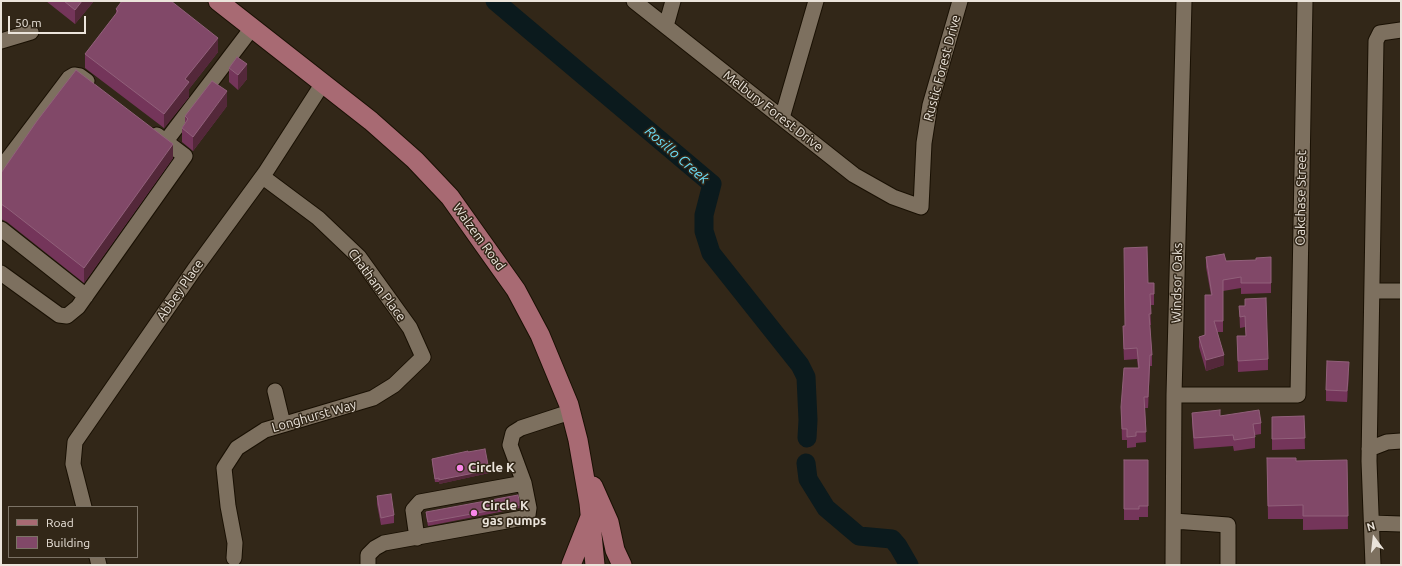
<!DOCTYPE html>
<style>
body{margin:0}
#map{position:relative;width:1402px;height:566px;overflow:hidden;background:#322718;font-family:Ubuntu,sans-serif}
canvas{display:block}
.frame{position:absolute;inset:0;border:2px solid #ebe4db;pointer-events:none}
.legend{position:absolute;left:8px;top:506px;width:130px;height:52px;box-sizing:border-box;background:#322718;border:1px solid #7c7366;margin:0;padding:5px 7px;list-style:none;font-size:12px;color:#ebe4db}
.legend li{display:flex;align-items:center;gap:8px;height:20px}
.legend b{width:20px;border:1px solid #7c7366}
.north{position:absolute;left:1354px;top:518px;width:40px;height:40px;-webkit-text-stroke:3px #322718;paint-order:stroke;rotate:345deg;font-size:11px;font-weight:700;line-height:16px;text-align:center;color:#ebe4db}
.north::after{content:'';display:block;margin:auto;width:14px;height:18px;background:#ebe4db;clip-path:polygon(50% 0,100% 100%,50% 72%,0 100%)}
.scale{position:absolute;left:8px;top:16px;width:78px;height:18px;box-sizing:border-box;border:2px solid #ebe4db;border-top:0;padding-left:5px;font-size:12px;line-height:14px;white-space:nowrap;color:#ebe4db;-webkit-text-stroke:3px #322718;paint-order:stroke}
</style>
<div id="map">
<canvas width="1402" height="566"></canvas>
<div class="frame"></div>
<ul class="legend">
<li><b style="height:5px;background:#a86a73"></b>Road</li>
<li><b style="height:11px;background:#814868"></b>Building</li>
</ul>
<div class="north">N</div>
<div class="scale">50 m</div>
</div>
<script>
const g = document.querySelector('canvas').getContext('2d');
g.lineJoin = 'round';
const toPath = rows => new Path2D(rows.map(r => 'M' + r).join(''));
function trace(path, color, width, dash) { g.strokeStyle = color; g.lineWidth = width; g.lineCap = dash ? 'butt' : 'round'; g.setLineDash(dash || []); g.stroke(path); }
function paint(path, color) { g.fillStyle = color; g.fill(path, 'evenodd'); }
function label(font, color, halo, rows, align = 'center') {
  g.font = font + ' Ubuntu,sans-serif'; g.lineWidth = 3; g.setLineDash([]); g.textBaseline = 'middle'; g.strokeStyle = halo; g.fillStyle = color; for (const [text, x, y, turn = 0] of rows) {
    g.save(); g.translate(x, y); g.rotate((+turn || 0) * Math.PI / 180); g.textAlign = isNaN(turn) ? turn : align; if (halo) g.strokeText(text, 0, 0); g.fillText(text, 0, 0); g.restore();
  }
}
trace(toPath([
 [495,1,712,184,704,215,704,231,711,253,800,365,806,377,808,420,807,438],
 [806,463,808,479,826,508,859,536,892,539,898,546,909,565]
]), '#0b1a1d', 19);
const minor = toPath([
 [634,1,854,175,893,197,921,207,924,143,930,105,960,1],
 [666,26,673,1],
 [1,41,31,32],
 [782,118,816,1],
 [166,141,252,28],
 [1,168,69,78,74,75,80,76,87,81],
 [1,229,86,296],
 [1,273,59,315,67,316,78,307,185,156,157,135],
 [1372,291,1401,291],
 [275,391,283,424],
 [1174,395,1298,395,1305,1],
 [1369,449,1387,442,1401,441],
 [84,507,73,464,75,442,194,270,265,173,323,83],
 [1174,521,1228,525,1228,565],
 [1372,523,1401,524],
 [417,538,413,510,420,502,524,483],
 [97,557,99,565],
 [234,558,235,543,228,506,224,468,237,448,265,430,373,398,394,385,423,357,410,328,359,257,318,218,263,177],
 [368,565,368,555,375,548,384,543,523,518,528,515,529,508,524,483,510,445,513,433,521,428,570,412],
 [1173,565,1174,395,1184,1],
 [1373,565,1369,461,1376,41,1380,33,1401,30]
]);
const major = toPath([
 [218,1,371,121,415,160,450,197,516,290,540,335,569,405,578,440,589,503,595,565],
 [593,486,609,522,615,550,622,565],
 [571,565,590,517]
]);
trace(minor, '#191003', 17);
trace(major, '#191003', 21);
trace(minor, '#7d705f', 15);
trace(major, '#a86a73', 19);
paint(toPath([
 [46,1,94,1,75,24],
 [116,9,218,52,189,89,189,97,164,128,85,68,85,54,116,14],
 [229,68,247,79,238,90,229,82],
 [227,106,193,151,182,142,182,128,185,123,185,116],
 [173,158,84,283,7,222,1,219,1,173],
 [1206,257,1226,261,1256,260,1271,257,1271,293,1241,294,1241,288,1223,291,1223,332,1217,332,1224,365,1206,371,1199,347,1199,337,1205,335,1211,295,1206,267],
 [1148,283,1154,283,1154,305,1150,305,1151,325,1150,325,1152,355,1152,366,1150,366,1148,408,1145,408,1146,442,1136,443,1136,447,1127,448,1127,440,1122,440,1121,407,1138,368,1137,359,1124,360,1123,337,1123,326,1125,326],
 [1239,306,1245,306,1268,359,1268,370,1238,372,1237,336,1246,336,1245,327,1240,328],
 [1349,373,1347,402,1326,401,1326,390],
 [1192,413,1261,423,1261,434,1255,435,1255,448,1234,451,1233,446,1194,449,1192,423],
 [1304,416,1305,449,1272,450,1272,417],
 [468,452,489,473,439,484,439,482,435,482,432,462,432,459],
 [1267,458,1296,461,1347,460,1348,529,1303,530,1303,519,1268,519],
 [1124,460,1148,460,1148,517,1139,517,1139,520,1124,520],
 [377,496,394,515,394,523,381,525,377,504],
 [520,505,520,508,428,526,426,516,426,512]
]), '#74355a');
paint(toPath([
 [82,1,94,1,75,24,75,10],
 [218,38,218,52,189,89,189,97,164,128,164,114,185,79],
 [247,64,247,79,238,90,238,75],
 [227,91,227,106,193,151,193,137],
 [173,144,173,158,84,283,84,268],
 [1150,355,1150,366,1148,408,1148,397],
 [1224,355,1224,365,1206,371,1206,360],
 [1349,362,1349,373,1347,402,1347,391],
 [489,470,489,473,439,484,439,480]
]), '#54283a');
const building = toPath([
 [64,1,82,1,75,10,64,1],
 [122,1,171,1,218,38,185,79,189,82,164,114,85,54,118,11,116,9,122,1],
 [237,57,247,64,238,75,229,68,237,57],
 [76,70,173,144,84,268,7,208,1,204,1,173,37,121,76,70],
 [212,81,227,91,193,137,182,128,188,119,185,116,212,81],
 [1147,247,1148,283,1154,283,1154,294,1150,294,1151,314,1149,314,1152,355,1150,355,1148,397,1144,397,1146,432,1136,432,1136,436,1127,437,1127,429,1122,429,1121,407,1124,368,1139,368,1137,348,1124,349,1123,326,1125,326,1124,248,1147,247],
 [1224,254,1226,261,1256,260,1256,258,1271,257,1271,283,1241,283,1241,277,1223,280,1223,321,1214,321,1224,355,1206,360,1199,337,1205,335,1205,295,1212,295,1206,257,1224,254],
 [1266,298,1268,359,1238,361,1237,336,1246,336,1245,316,1240,317,1239,306,1245,306,1245,299,1266,298],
 [1327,361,1349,362,1347,391,1326,390,1327,361],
 [1220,410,1220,416,1259,410,1261,423,1253,424,1255,437,1234,440,1233,435,1194,438,1192,413,1220,410],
 [1304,416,1305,438,1272,439,1272,417,1304,416],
 [485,449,489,470,439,480,439,478,435,479,432,459,468,451,468,452,485,449],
 [1267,458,1296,458,1296,461,1347,460,1348,516,1303,516,1303,505,1268,506,1267,458],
 [1124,460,1148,460,1148,506,1139,506,1139,509,1124,509,1124,460],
 [391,494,394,515,381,518,377,496,391,494],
 [518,495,520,505,428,522,426,512,518,495]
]);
paint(building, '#814868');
trace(building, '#91607a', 1);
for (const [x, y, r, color] of [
 [460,468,4,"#f987e9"],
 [474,513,4,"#f987e9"]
]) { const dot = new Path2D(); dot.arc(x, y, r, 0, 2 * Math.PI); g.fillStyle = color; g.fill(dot); trace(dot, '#322718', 1.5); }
label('13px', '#ebe4db', '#322718', [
 ["Rustic Forest Drive",942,68,-75],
 ["Melbury Forest Drive",773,111,38],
 ["Oakchase Street",1301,198,-89],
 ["Walzem Road",479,237,54],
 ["Windsor Oaks",1177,283,-89],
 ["Chatham Place",377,285,53],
 ["Abbey Place",180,290,-55],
 ["Longhurst Way",314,416,-16]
]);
label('bold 13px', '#ebe4db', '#322718', [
 ["Circle K",468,468],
 ["Circle K",482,506],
 ["gas pumps",482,521]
], 'left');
label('italic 14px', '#6bdff9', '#322718', [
 ["Rosillo Creek",677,155,41]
]);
</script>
